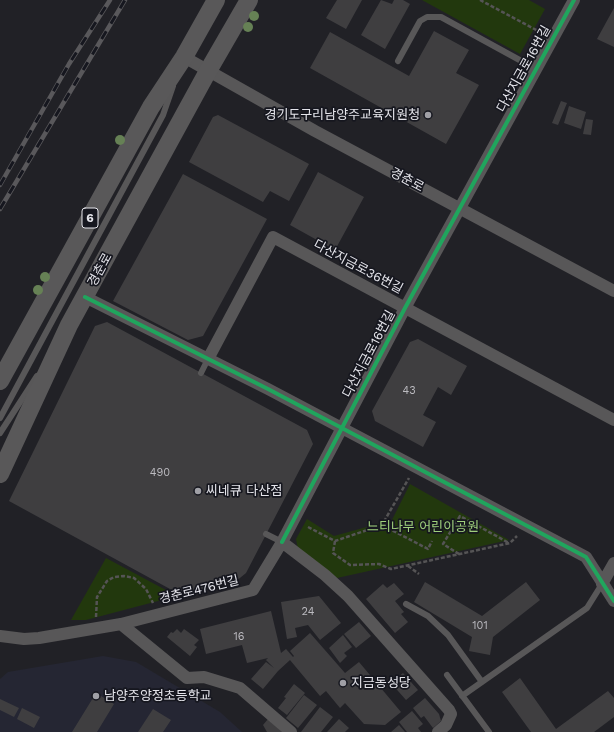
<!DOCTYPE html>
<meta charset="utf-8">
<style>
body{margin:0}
canvas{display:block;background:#212126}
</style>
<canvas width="614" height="732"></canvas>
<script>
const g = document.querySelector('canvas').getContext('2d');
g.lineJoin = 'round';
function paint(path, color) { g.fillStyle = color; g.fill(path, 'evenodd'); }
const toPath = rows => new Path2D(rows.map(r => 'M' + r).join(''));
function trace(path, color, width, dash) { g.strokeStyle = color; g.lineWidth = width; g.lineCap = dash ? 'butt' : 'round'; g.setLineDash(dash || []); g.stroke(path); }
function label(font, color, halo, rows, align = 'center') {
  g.font = font + ' "Work Sans","Noto Sans KR",sans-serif'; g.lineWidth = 3.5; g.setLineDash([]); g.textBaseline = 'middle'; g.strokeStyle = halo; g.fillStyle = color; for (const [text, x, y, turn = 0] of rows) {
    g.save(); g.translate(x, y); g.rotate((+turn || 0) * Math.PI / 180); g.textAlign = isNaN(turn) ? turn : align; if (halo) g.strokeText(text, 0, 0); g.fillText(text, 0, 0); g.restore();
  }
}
paint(toPath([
 [103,656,136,662,220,712,242,732,0,732,0,679,8,672]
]), '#252633');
paint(toPath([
 [422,0,529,0,545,9,520,54],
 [410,484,509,540,337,578,298,549,296,539,307,519,334,536,392,520],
 [106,558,177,596,86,620,71,620]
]), '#22380d');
paint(toPath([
 [337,0,362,0,346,29,326,18],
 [381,0,392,4,394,0,403,0,410,4,385,49,361,35],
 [614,8,614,47,597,39],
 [434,31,469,50,456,73,479,85,446,144,310,68,330,32,409,76],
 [561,101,567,103,558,125,552,123],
 [569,106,586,112,581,129,564,123],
 [218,115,309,164,289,201,270,191,263,202,189,162,213,117],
 [586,119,593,120,591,135,583,134],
 [318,172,364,197,335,250,290,225],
 [183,174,267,219,203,336,188,340,113,301],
 [107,322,307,430,313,444,246,573,235,582,181,595,9,501,95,326],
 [418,339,467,366,451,395,438,387,423,415,436,422,423,447,375,421,372,411,410,342],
 [425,582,482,616,526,582,540,600,493,637,490,655,469,651,472,637,414,602],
 [394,583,404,594,395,601,404,612,401,614,408,622,395,633,366,599,383,584,387,588],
 [319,596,341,623,320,640,308,625,295,628,297,637,287,639,281,602],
 [271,611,281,653,286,649,293,657,294,656,290,651,310,633,345,673,359,662,401,712,385,725,364,724,345,703,340,708,326,691,320,696,290,660,278,671,263,689,251,679,266,662,274,668,266,660,268,658,247,663,242,645,206,654,200,629],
 [359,622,371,636,356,648,344,634],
 [177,629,181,633,184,629,199,640,194,645,197,647,190,656,167,637,171,632,173,633],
 [343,635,352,647,344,653,347,656,340,663,329,648],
 [403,673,418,690,406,700,391,683],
 [520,678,556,729,608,691,614,698,614,717,594,732,531,732,502,692],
 [294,684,305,693,287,715,278,708,286,698,284,697],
 [96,693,114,704,97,732,72,732],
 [304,695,317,705,298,728,286,718],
 [425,698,439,714,441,721,433,728,424,716,421,718,413,708],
 [0,699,19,708,14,717,0,710],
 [320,707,333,717,321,732,301,732],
 [22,708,40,717,34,728,17,719],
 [153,709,171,720,163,732,138,732],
 [412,711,423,724,418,728,421,732,407,732,399,722],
 [268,719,282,732,267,732,263,725],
 [339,719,349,728,345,732,327,732],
 [399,725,405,732,391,732]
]), '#3f3e40');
trace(toPath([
 [480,0,540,32],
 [382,525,428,549,432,541],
 [308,527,335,541,382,525,409,478],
 [335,541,333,553,350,565,379,564,391,569,510,543,517,536],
 [459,554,443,544,460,516,509,543],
 [408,566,419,574],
 [96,617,97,597,107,581,114,577,124,576,134,578,146,589,153,603]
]), '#555455', 2.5, [4, 2]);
trace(toPath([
 [398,61,420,21,427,17,441,17,536,69],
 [201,373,208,359],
 [0,418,163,115,173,86],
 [0,433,37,376],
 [266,534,282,542],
 [406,604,428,616,448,635,482,682],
 [447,675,489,732],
 [462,696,587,608,602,584]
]), '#585758', 6);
trace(toPath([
 [184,57,315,131,614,291],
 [85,297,268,389,586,557,614,601],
 [208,359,273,237,614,420],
 [282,542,405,308,574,0],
 [602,584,614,563],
 [121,624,187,678,204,677,240,688,291,732],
 [0,636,24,639,39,638,121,624,253,590,282,542,325,575,348,596,449,710,451,714,446,725,438,732]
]), '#585758', 12);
trace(toPath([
 [0,381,151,107,184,57,216,0],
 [0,474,69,325,208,71,249,0]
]), '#595859', 18);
const rail = toPath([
 [0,185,69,64,110,0],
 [0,209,125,0]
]);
trace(rail, '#59585b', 4.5);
trace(rail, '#16171f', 3, [9]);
trace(toPath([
 [85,297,268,389,586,557,614,601],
 [282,542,405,308,574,0]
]), '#20a55d', 4);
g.fillStyle = '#668155';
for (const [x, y] of [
 [254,16],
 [248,27],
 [120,140],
 [45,277],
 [38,290]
]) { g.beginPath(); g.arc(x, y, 5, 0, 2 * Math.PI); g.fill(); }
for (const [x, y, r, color] of [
 [428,115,4,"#a0a0a6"],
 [198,491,4,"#a0a0a6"],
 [343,683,4,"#a0a0a6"],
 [96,696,4,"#a0a0a6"]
]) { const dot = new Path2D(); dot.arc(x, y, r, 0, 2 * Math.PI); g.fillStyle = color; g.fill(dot); trace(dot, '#16171f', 1.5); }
label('11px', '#bcbbc0', null, [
 ["43",409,391],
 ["490",160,473],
 ["24",308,612],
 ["101",480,626],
 ["16",239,637]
]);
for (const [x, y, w] of [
 [90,218,16]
]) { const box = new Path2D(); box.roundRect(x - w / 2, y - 10, w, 20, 3); g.fillStyle = '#16171f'; g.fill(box); trace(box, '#e5e5eb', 1); }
label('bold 12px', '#e5e5eb', null, [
 ["6",90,218]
]);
label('13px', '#e5e5eb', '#16171f', [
 ["다산지금로16번길",524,69,-61],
 ["경춘로",407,180,28],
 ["다산지금로36번길",358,267,28],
 ["경춘로",100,270,-61],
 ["다산지금로16번길",369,354,-62],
 ["경춘로476번길",199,590,-14]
]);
label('13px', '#e5e5eb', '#16171f', [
 ["경기도구리남양주교육지원청",420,115,"right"],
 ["씨네큐 다산점",206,491],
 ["지금동성당",351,683],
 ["남양주양정초등학교",104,696]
], 'left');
label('13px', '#9fd07c', '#16171f', [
 ["느티나무 어린이공원",423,527]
]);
</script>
